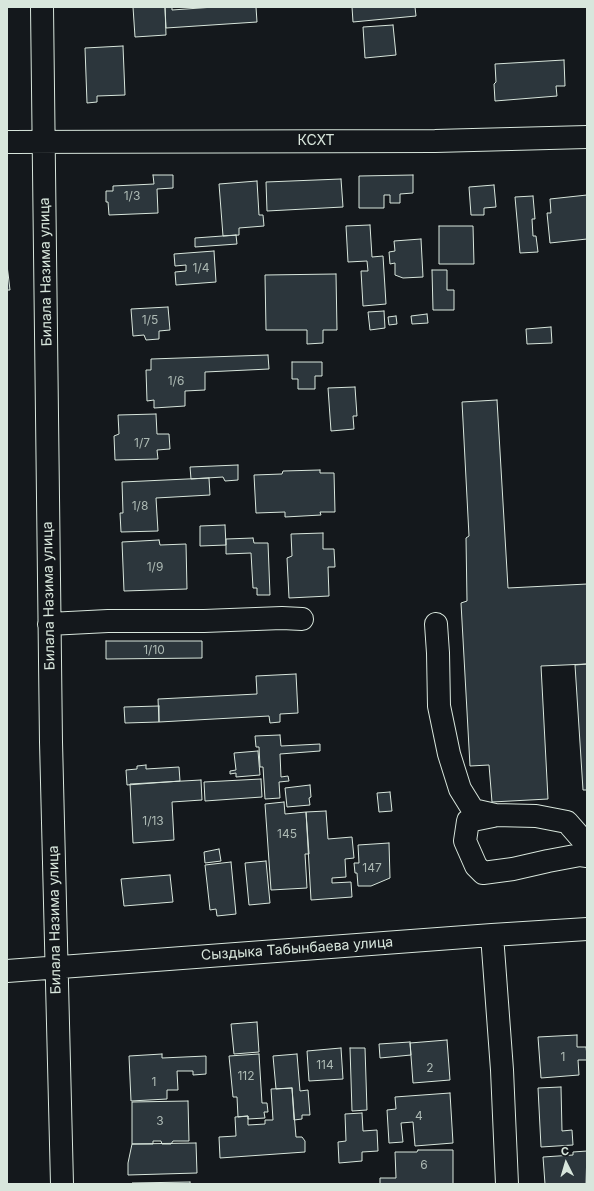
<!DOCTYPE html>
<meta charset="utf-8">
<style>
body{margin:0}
#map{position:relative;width:594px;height:1191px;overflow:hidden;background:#14181c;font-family:Inter,sans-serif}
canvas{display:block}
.frame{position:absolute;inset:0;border:8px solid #d8e6dc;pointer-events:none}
.north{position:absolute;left:546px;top:1143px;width:40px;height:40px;-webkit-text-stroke:3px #14181c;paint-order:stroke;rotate:355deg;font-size:11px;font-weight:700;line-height:16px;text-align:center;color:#d8e6dc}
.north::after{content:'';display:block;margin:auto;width:14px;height:18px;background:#d8e6dc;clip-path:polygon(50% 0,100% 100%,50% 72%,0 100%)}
</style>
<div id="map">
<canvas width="594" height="1191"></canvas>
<div class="frame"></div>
<div class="north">С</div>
</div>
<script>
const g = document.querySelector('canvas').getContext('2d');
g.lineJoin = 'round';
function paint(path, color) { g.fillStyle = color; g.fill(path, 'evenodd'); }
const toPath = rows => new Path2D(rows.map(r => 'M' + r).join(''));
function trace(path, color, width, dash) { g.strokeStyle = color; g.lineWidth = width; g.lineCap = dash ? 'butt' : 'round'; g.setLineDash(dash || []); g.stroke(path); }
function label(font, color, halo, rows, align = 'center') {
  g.font = font + ' Inter,sans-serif'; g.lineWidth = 3; g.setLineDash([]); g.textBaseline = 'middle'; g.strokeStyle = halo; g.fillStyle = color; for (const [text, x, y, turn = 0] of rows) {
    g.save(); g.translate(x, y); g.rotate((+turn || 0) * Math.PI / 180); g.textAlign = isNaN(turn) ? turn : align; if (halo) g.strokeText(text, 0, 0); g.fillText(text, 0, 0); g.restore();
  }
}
const building = toPath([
 [133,7,165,7,166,35,135,37,133,7],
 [165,7,172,7,172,10,214,7,256,7,257,22,166,28,165,7],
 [352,7,415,7,416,16,353,22,352,7],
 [393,25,396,55,365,58,363,27,393,25],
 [123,46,125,95,97,96,97,102,87,103,85,48,123,46],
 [564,60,565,86,556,86,557,96,495,101,494,84,496,82,495,64,564,60],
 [153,175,173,175,173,188,157,189,158,213,109,215,108,202,106,202,106,191,113,191,113,186,154,184,153,175],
 [413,175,413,193,400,194,400,203,390,203,390,195,384,195,384,208,359,208,359,176,413,175],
 [341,179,343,207,267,211,266,182,341,179],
 [257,181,259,215,263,215,264,226,239,228,239,235,223,236,219,184,257,181],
 [494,185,496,207,484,208,484,215,471,215,469,187,494,185],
 [587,195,587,239,550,243,547,213,551,213,550,199,587,195],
 [533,196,535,219,532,219,533,236,536,236,538,252,520,253,515,197,533,196],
 [370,225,372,257,383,256,386,304,363,306,361,271,368,271,367,261,348,262,346,226,370,225],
 [439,226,473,226,474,264,439,264,439,226],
 [236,235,237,244,195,247,195,238,236,235],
 [421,239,423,277,403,278,395,275,395,263,390,264,389,252,395,251,394,241,421,239],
 [214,251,216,282,176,285,175,272,186,271,186,265,175,266,174,254,214,251],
 [7,265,10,290,7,290,7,265],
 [432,270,447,270,447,290,454,290,454,310,433,310,432,270],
 [336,274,337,330,323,330,323,343,307,344,307,330,266,330,265,275,336,274],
 [168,307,170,330,159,331,159,339,146,340,144,335,133,336,131,309,168,307],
 [384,311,385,328,370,330,368,312,384,311],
 [427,314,428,323,412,324,411,316,427,314],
 [396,316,397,324,389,325,388,317,396,316],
 [551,327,552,343,527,344,526,329,551,327],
 [268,355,269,369,205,372,205,390,185,391,185,406,154,408,154,400,147,401,146,370,151,370,151,359,268,355],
 [292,362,322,362,322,376,315,376,315,389,298,389,298,379,292,379,292,362],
 [355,387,357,416,353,416,354,429,331,431,328,388,355,387],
 [497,400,508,588,587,584,587,664,541,666,548,799,492,802,489,765,470,766,461,603,467,601,466,538,469,536,462,402,497,400],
 [156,414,157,434,169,434,170,449,157,450,158,459,115,460,114,436,119,434,118,415,156,414],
 [238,465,238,480,225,481,223,477,191,479,190,467,238,465],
 [320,470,320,473,334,473,335,512,320,512,321,515,285,517,285,512,256,513,254,475,282,474,283,471,320,470],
 [209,478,210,495,156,498,158,531,121,532,120,513,123,513,122,482,209,478],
 [225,525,226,545,200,546,200,526,225,525],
 [323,533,323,549,334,549,335,567,328,567,329,596,289,598,287,558,292,556,291,534,323,533],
 [253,538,254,543,268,543,270,595,257,595,257,588,253,588,251,553,226,554,226,539,253,538],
 [159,540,160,545,186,544,187,589,124,591,122,542,159,540],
 [106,641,202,641,202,658,106,659,106,641],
 [587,664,587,790,583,790,575,665,587,664],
 [296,674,298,713,280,714,280,722,270,723,269,716,159,722,158,699,257,694,256,676,296,674],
 [159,706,159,722,125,723,124,707,159,706],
 [280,735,281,746,320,744,320,751,280,754,281,777,288,776,289,781,279,782,280,798,265,799,263,767,260,767,259,747,256,747,255,736,280,735],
 [258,751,260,775,236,777,236,773,230,774,230,771,236,770,234,753,258,751],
 [146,765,146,769,179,767,180,781,127,785,126,770,137,769,137,766,146,765],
 [261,779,262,797,205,801,204,782,261,779],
 [201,780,202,800,172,802,174,840,133,843,130,784,201,780],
 [310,785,311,797,309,798,310,805,287,807,285,788,310,785],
 [390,792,392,811,379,812,377,793,390,792],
 [284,802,285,814,306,812,309,854,305,854,307,888,271,890,265,804,284,802],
 [326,811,328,839,352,837,354,858,345,859,346,877,332,878,332,883,351,882,352,897,311,900,306,812,326,811],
 [389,843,390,878,371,886,358,886,357,873,355,873,354,863,359,863,358,845,389,843],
 [219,849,221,861,205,863,204,852,219,849],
 [266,861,270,903,249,905,245,863,266,861],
 [231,862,236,914,217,916,216,909,210,910,205,865,231,862],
 [170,875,173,902,124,906,121,879,170,875],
 [257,1022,259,1052,234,1054,231,1024,257,1022],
 [577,1035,577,1047,586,1047,587,1055,587,1060,578,1060,579,1075,541,1078,538,1037,577,1035],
 [447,1040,450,1080,413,1083,410,1043,447,1040],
 [410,1042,411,1055,380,1058,379,1044,410,1042],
 [341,1048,343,1079,309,1081,307,1051,341,1048],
 [350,1048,365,1048,367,1110,352,1111,350,1048],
 [162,1054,162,1058,206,1056,206,1074,193,1075,193,1071,177,1071,178,1090,167,1090,167,1099,131,1101,129,1056,162,1054],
 [259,1054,262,1103,267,1103,268,1112,264,1112,265,1118,248,1119,248,1116,238,1117,237,1097,233,1097,229,1056,259,1054],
 [297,1054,300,1091,308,1090,310,1115,302,1115,302,1119,294,1120,292,1088,276,1089,273,1056,297,1054],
 [561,1087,562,1131,572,1130,573,1145,541,1147,538,1088,561,1087],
 [292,1088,296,1137,302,1137,305,1141,305,1152,220,1158,219,1137,236,1136,235,1117,248,1116,248,1125,265,1124,265,1120,273,1120,271,1089,292,1088],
 [450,1093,453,1143,415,1146,413,1122,401,1123,403,1142,389,1143,387,1110,396,1109,395,1097,450,1093],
 [188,1101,189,1141,173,1141,171,1144,162,1144,161,1141,153,1141,153,1144,132,1144,132,1102,188,1101],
 [362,1113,363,1131,377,1130,378,1151,362,1152,362,1161,339,1163,338,1142,346,1141,345,1114,362,1113],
 [196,1143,197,1173,128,1175,128,1163,132,1144,196,1143],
 [418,1150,453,1150,453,1184,380,1184,380,1178,396,1178,395,1152,417,1152,418,1150],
 [587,1151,586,1184,545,1184,543,1157,573,1155,573,1152,587,1151],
 [190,1182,190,1184,132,1184,132,1183,190,1182]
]);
paint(building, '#2c363c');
trace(building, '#d8e6dc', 1);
const minor = toPath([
 [42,7,51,742,62,1184],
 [7,142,435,141,587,137],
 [49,624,108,621,204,621,282,618,302,619],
 [436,624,438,653,439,706,449,754,460,789,473,810,495,815,536,816,567,822,587,845],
 [493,816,468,821,465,841,476,866,483,873,513,869,548,861,580,855,587,856],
 [492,935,502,1070,507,1184],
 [7,971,492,935,587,929]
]);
trace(minor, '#d8e6dc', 24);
trace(minor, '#14181c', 22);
label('12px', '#adbab4', null, [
 ["1/3",132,196],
 ["1/4",201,268],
 ["1/5",150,320],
 ["1/6",176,381],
 ["1/7",142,443],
 ["1/8",140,506],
 ["1/9",155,567],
 ["1/10",154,650],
 ["1/13",153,821],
 ["145",287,834],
 ["147",372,868],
 ["1",563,1057],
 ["114",325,1065],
 ["2",430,1068],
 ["112",246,1076],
 ["1",154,1082],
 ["4",419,1116],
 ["3",160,1121],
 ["6",424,1165]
]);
label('14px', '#d8e6dc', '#14181c', [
 ["КСХТ",316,141],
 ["Билала Назима улица",46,272,-91],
 ["Билала Назима улица",49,596,-91],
 ["Билала Назима улица",55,920,-91],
 ["Сыздыка Табынбаева улица",297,949,-4]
]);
</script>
